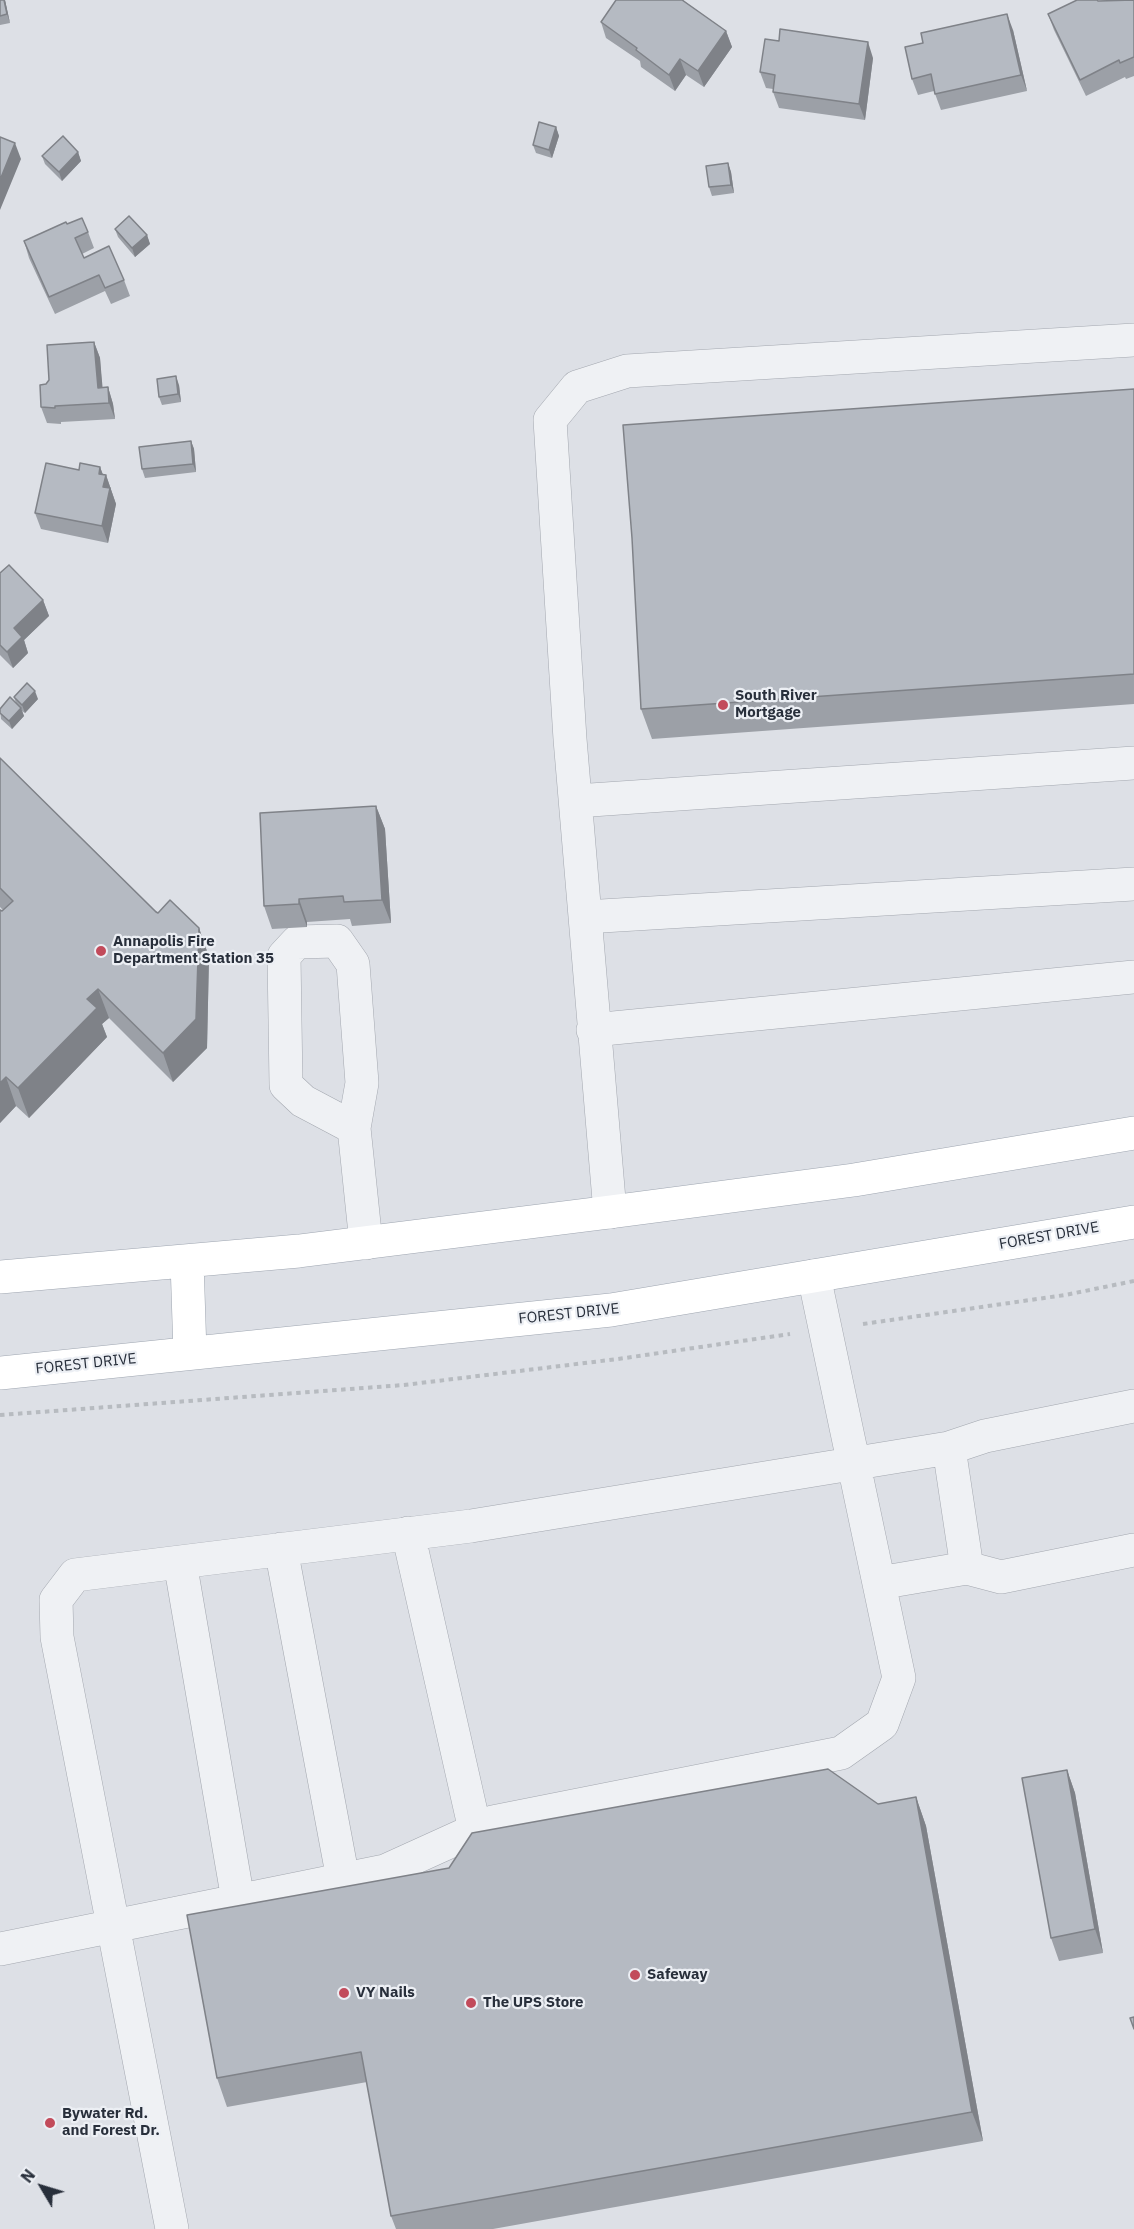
<!DOCTYPE html>
<style>
body{margin:0}
#map{position:relative;width:1134px;height:2229px;overflow:hidden;background:#dde0e6;font-family:"IBM Plex Sans",sans-serif}
canvas{display:block}
.north{position:absolute;left:12px;top:2157px;width:60px;height:60px;-webkit-text-stroke:4px #eceff4;paint-order:stroke;rotate:308deg;font-size:16px;font-weight:700;line-height:24px;text-align:center;color:#282f3b}
.north::after{content:'';display:block;margin:auto;width:21px;height:27px;background:#282f3b;clip-path:polygon(50% 0,100% 100%,50% 72%,0 100%)}
</style>
<div id="map">
<canvas width="1134" height="2229"></canvas>
<div class="north">N</div>
</div>
<script>
const g = document.querySelector('canvas').getContext('2d');
g.lineJoin = 'round';
const toPath = rows => new Path2D(rows.map(r => 'M' + r).join(''));
function trace(path, color, width, dash) { g.strokeStyle = color; g.lineWidth = width; g.lineCap = dash ? 'butt' : 'round'; g.setLineDash(dash || []); g.stroke(path); }
function paint(path, color) { g.fillStyle = color; g.fill(path, 'evenodd'); }
function label(font, color, halo, rows, align = 'center') {
  g.font = font + ' "IBM Plex Sans",sans-serif'; g.lineWidth = 4.5; g.setLineDash([]); g.textBaseline = 'middle'; g.strokeStyle = halo; g.fillStyle = color; for (const [text, x, y, turn = 0] of rows) {
    g.save(); g.translate(x, y); g.rotate((+turn || 0) * Math.PI / 180); g.textAlign = isNaN(turn) ? turn : align; if (halo) g.strokeText(text, 0, 0); g.fillText(text, 0, 0); g.restore();
  }
}
const minor = toPath([
 [576,801,1134,763],
 [585,917,1134,884],
 [593,1030,1134,977],
 [354,1128,303,1101,286,1085,284,956,297,942,337,941,353,964,362,1083,354,1128,366,1243],
 [610,1212,570,739,550,420,577,387,627,371,1134,340],
 [1134,1406,985,1436,949,1448,967,1568,1001,1577,1134,1550],
 [408,1533,475,1830],
 [281,1549,343,1879],
 [180,1562,238,1900],
 [879,1583,967,1568],
 [0,1949,385,1871,493,1822,841,1753,882,1724,899,1678,814,1276],
 [172,2229,57,1637,56,1600,75,1575,471,1526,949,1448]
]);
const major = toPath([
 [187,1261,190,1353],
 [0,1277,299,1251,610,1212,854,1180,1134,1133],
 [0,1373,611,1310,1134,1222]
]);
trace(minor, '#a3a7af', 34);
trace(major, '#9ea5b0', 34);
trace(toPath([
 [863,1324,1065,1295,1134,1281],
 [0,1415,404,1385,618,1359,790,1334]
]), '#b7bbc0', 4, [4.5, 4.5]);
trace(minor, '#eff1f4', 33);
trace(major, '#fff', 33);
paint(toPath([
 [0,0,5,0,10,23,0,25],
 [616,0,684,0,684,1,726,31,732,47,704,87,686,75,675,91,641,67,640,61,606,38,601,22],
 [1134,0,1134,76,1126,79,1125,77,1086,96,1054,30,1048,14,1098,1],
 [1013,30,1027,91,941,110,934,91,918,95,912,79],
 [873,58,865,120,779,108,773,92,773,89,766,88,760,72],
 [556,127,559,136,552,158,536,153,533,145],
 [78,152,81,161,62,181,45,164,42,156],
 [728,163,731,172,734,193,712,196,709,187],
 [67,224,88,232,94,248,82,254,84,258,124,280,130,296,111,304,105,291,55,314,29,258,24,241],
 [115,229,147,235,150,244,135,257,118,237],
 [94,342,100,358,102,388,108,387,113,404,115,419,61,422,61,424,47,423,41,407,46,384],
 [179,385,181,402,162,405,159,397],
 [1134,389,1134,704,652,739,641,709],
 [191,441,194,449,196,472,145,478,142,469],
 [100,467,103,475,106,475,116,504,108,543,41,529,35,513,79,470],
 [0,573,43,600,49,616,24,640,28,653,13,668,0,655],
 [14,697,38,699,25,713,22,711,24,716,12,729,1,719,0,709,16,703],
 [0,758,158,913,199,928,209,957,207,1048,173,1082,109,1018,102,1024,107,1037,29,1118,16,1106,0,1123,2,911,3,910,0,907],
 [376,806,385,829,391,923,352,926,350,919,307,922,307,927,272,929,264,906],
 [1067,1770,1075,1793,1103,1953,1059,1961,1051,1938],
 [916,1797,926,1826,983,2141,493,2229,396,2229,391,2216,367,2082,227,2107,217,2078,878,1804]
]), '#9ca0a7');
paint(toPath([
 [4,0,5,0,10,23,7,14],
 [1007,14,1013,30,1027,91,1021,75],
 [726,31,732,47,704,87,698,71],
 [868,42,873,58,865,120,859,104],
 [680,59,686,75,675,91,669,75],
 [556,127,559,136,552,158,549,150],
 [15,143,21,159,0,210,0,180],
 [78,152,81,161,62,181,59,172],
 [728,163,731,172,734,193,731,185],
 [147,235,150,244,135,257,132,248],
 [94,342,100,358,104,404,98,388],
 [176,376,179,385,181,402,178,394],
 [108,387,113,404,115,419,109,403],
 [191,441,194,449,196,472,193,464],
 [100,467,105,480,106,475,116,504,108,543,102,526,99,474],
 [43,600,49,616,24,640,28,653,13,668,7,652,14,628],
 [35,691,38,699,25,713,22,705],
 [21,708,24,716,12,729,9,721],
 [376,806,385,829,391,923,382,900],
 [299,899,307,922,307,927,299,904],
 [199,928,209,957,207,1048,173,1082,163,1053],
 [98,989,109,1018,102,1024,107,1037,29,1118,18,1088,87,999],
 [6,1077,16,1106,0,1123,0,1083],
 [1067,1770,1075,1793,1103,1953,1095,1929],
 [916,1797,926,1826,983,2141,972,2112]
]), '#7f8288');
const building = toPath([
 [0,0,4,0,7,14,0,16,0,0],
 [616,0,682,0,726,31,698,71,680,59,669,75,636,50,637,48,601,22,616,0],
 [1077,0,1097,0,1098,1,1134,0,1134,57,1120,63,1119,60,1080,80,1048,14,1077,0],
 [1007,14,1021,75,935,94,931,74,912,79,905,47,923,43,921,33,1007,14],
 [780,29,868,42,859,104,773,92,775,75,760,72,765,39,779,41,780,29],
 [539,122,556,127,549,150,533,145,539,122],
 [63,136,78,152,59,172,42,156,63,136],
 [0,137,15,143,0,180,0,137],
 [728,163,731,185,709,187,706,166,728,163],
 [129,216,147,235,132,248,115,229,129,216],
 [82,218,88,232,75,238,84,258,109,246,124,280,105,288,99,275,49,297,24,241,66,222,67,224,82,218],
 [94,342,98,388,108,387,109,403,55,406,55,408,41,407,40,385,46,384,49,380,47,345,94,342],
 [176,376,178,394,159,397,157,379,176,376],
 [1134,389,1134,674,641,709,632,538,623,425,1134,389],
 [191,441,193,464,142,469,139,447,191,441],
 [46,463,79,470,80,463,100,467,99,474,106,475,103,487,110,488,102,526,35,513,46,463],
 [9,565,43,600,14,628,22,637,7,652,0,645,0,573,9,565],
 [27,683,35,691,22,705,14,697,27,683],
 [10,697,21,708,9,721,0,713,0,709,10,697],
 [0,758,156,912,158,913,170,900,199,928,196,1019,163,1053,98,989,87,999,97,1008,18,1088,6,1077,0,1083,0,910,2,911,13,901,0,888,0,758],
 [376,806,382,900,344,902,343,896,299,899,299,904,264,906,260,813,376,806],
 [828,1769,878,1804,916,1797,972,2112,391,2216,361,2052,217,2078,187,1915,449,1868,472,1833,828,1769],
 [1067,1770,1095,1929,1051,1938,1022,1778,1067,1770],
 [1134,2017,1134,2029,1130,2018,1134,2017]
]);
paint(building, '#b5bac2');
trace(building, '#7f8288', 1.5);
for (const [x, y, r, color] of [
 [723,705,6,"#c24b5b"],
 [101,951,6,"#c24b5b"],
 [635,1975,6,"#c24b5b"],
 [344,1993,6,"#c24b5b"],
 [471,2003,6,"#c24b5b"],
 [50,2123,6,"#c24b5b"]
]) { const dot = new Path2D(); dot.arc(x, y, r, 0, 2 * Math.PI); g.fillStyle = color; g.fill(dot); trace(dot, '#eceff4', 2); }
label('bold 15px', '#282f3b', '#eceff4', [
 ["South River",735,696],
 ["Mortgage",735,713],
 ["Annapolis Fire",113,942],
 ["Department Station 35",113,959],
 ["Safeway",647,1975],
 ["VY Nails",356,1993],
 ["The UPS Store",483,2003],
 ["Bywater Rd.",62,2114],
 ["and Forest Dr.",62,2131]
], 'left');
label('15px', '#282f3b', '#eceff4', [
 ["FOREST DRIVE",1049,1236,-10],
 ["FOREST DRIVE",569,1314,-6],
 ["FOREST DRIVE",86,1364,-6]
]);
</script>
